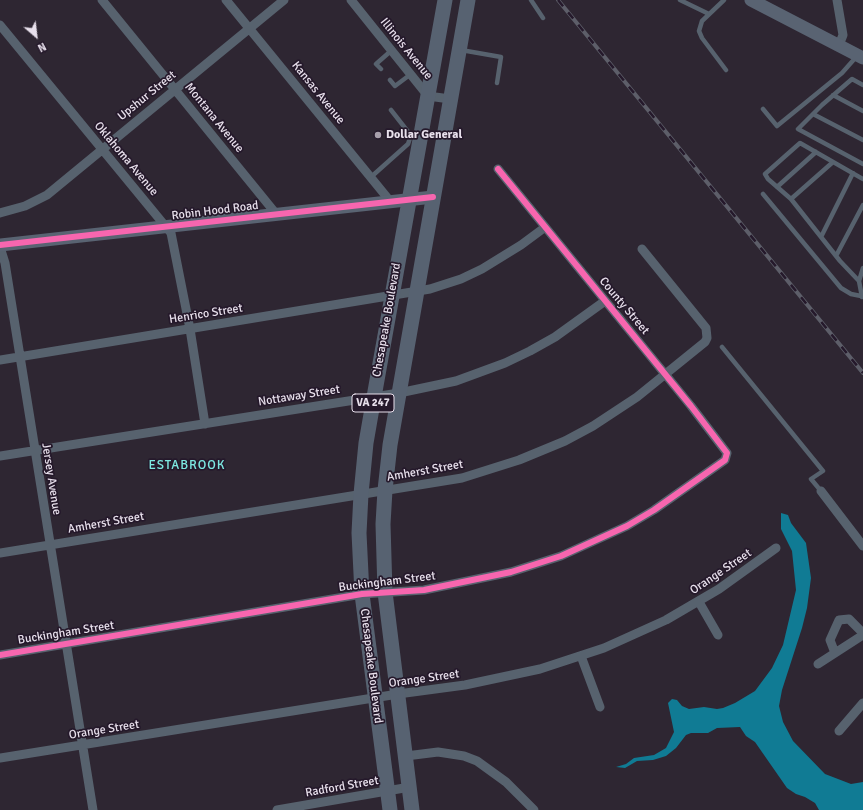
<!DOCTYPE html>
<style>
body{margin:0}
#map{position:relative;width:863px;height:810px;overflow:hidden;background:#2e2632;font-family:Signika,sans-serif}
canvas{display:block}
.north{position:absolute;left:16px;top:16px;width:40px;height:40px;-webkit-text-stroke:3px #25192b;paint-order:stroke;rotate:152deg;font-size:11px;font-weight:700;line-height:16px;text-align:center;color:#e8e0ec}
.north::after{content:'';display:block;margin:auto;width:14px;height:18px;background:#e8e0ec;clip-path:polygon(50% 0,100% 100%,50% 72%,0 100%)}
</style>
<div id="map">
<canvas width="863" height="810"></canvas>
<div class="north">N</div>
</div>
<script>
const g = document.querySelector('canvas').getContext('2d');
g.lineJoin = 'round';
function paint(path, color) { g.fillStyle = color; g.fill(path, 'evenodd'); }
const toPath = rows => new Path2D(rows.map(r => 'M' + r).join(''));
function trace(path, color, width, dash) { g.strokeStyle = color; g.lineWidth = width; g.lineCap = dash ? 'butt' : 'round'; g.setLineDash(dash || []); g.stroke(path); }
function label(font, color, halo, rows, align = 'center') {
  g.font = font + ' Signika,sans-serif'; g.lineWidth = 3.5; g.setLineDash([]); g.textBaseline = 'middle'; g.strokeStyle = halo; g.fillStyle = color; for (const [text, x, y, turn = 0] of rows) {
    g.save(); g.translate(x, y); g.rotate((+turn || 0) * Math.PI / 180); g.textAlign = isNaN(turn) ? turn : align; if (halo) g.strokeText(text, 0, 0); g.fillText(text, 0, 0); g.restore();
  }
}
paint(toPath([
 [781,513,788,515,791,523,806,543,811,578,807,608,802,628,782,690,779,706,783,722,793,741,825,774,851,784,863,782,863,810,819,810,815,803,805,797,796,794,787,788,755,742,746,736,740,727,717,728,708,733,691,733,686,735,676,748,666,756,653,760,637,761,625,768,616,767,626,764,634,758,654,755,666,748,674,732,668,703,672,699,677,700,682,706,689,709,704,707,717,709,723,708,735,703,755,691,772,668,783,645,796,590,792,551,781,529]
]), '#107b94');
trace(toPath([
 [531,0,543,18],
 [680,0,709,14],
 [724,0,702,21,699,31,702,38,726,70],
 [461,50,501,57,497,83],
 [381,69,376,64,392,50],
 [390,80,395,86,411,74],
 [863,85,852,79,822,105,798,129,863,164],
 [833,95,863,111],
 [763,109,777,126,842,73,857,56],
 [813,114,863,140],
 [371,177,408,144,410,138,409,133,391,110],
 [777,187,816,152],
 [763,194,841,288,851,294,861,296],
 [791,199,833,162],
 [821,237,853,173],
 [836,256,863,205],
 [859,281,840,261,791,199,768,179,765,174,800,143,863,179],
 [862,297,859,281,863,268],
 [722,347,823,471,811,479,821,491]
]), '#57626e', 4.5);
trace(toPath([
 [102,0,277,215],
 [226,0,390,201],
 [351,0,428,96,450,99],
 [837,0,843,35,839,45],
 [0,25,171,233,190,329,205,424],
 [0,213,25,206,47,195,284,0],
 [0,247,5,263,93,810],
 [0,360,430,289,461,279,482,269,521,245,544,228],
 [0,456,399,393,456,381,505,363,530,351,555,337,605,301],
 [821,491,863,546],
 [0,553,462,478,519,460,565,441,593,426,637,397,705,342,707,338,706,328,642,249],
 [699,602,718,635],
 [835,653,830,640,839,620,849,619,863,633],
 [0,655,362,594,424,590,511,572,561,556,627,526,654,510,725,460,727,453,691,406,498,169],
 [581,656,600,707],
 [818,664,863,635],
 [839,731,863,703],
 [406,756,438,752,464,756,477,761,506,782,534,810],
 [0,758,398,694,465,685,540,669,604,648,666,620,719,589,776,548],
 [277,810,410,787]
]), '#57626e', 9);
trace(toPath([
 [751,0,863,58],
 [0,245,433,197]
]), '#596372', 13);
trace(toPath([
 [390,810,362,594,359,533,361,494,366,443,374,397,445,0],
 [412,810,385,592,383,524,385,490,390,445,468,0]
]), '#576271', 15);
const rail = toPath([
 [558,0,863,373]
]);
trace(rail, '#5d5e69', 4);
trace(rail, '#25192b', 2.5, [8]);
trace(toPath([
 [0,245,433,197],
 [0,655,362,594,424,590,511,572,561,556,627,526,654,510,725,460,727,453,691,406,498,169]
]), '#f766af', 6);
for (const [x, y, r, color] of [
 [378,135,4,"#a79fab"]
]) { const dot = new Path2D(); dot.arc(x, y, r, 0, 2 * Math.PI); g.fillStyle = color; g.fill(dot); trace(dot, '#25192b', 1.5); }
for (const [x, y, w] of [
 [373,403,42]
]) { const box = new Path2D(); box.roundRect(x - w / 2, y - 9, w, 18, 3); g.fillStyle = '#25192b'; g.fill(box); trace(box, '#e8e0ec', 1); }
label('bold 11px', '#e8e0ec', null, [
 ["VA 247",373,403]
]);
label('12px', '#e8e0ec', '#25192b', [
 ["Illinois Avenue",406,49,51],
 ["Kansas Avenue",318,93,51],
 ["Upshur Street",147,96,-39],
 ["Montana Avenue",214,118,51],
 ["Oklahoma Avenue",126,159,50],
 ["Robin Hood Road",215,211,-7],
 ["County Street",624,306,50],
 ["Henrico Street",206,314,-9],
 ["Chesapeake Boulevard",387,320,-80],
 ["Nottaway Street",299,396,-9],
 ["Amherst Street",425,471,-10],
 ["Jersey Avenue",51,479,81],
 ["Amherst Street",106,523,-10],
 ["Orange Street",721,572,-34],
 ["Buckingham Street",387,582,-7],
 ["Buckingham Street",66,633,-9],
 ["Chesapeake Boulevard",371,666,83],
 ["Orange Street",424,679,-8],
 ["Orange Street",104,730,-9],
 ["Radford Street",342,787,-10]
]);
label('bold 12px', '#e8e0ec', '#25192b', [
 ["Dollar General",386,135]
], 'left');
g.letterSpacing = '1px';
label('13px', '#7de8e1', '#25192b', [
 ["ESTABROOK",187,466]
]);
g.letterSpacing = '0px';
</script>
